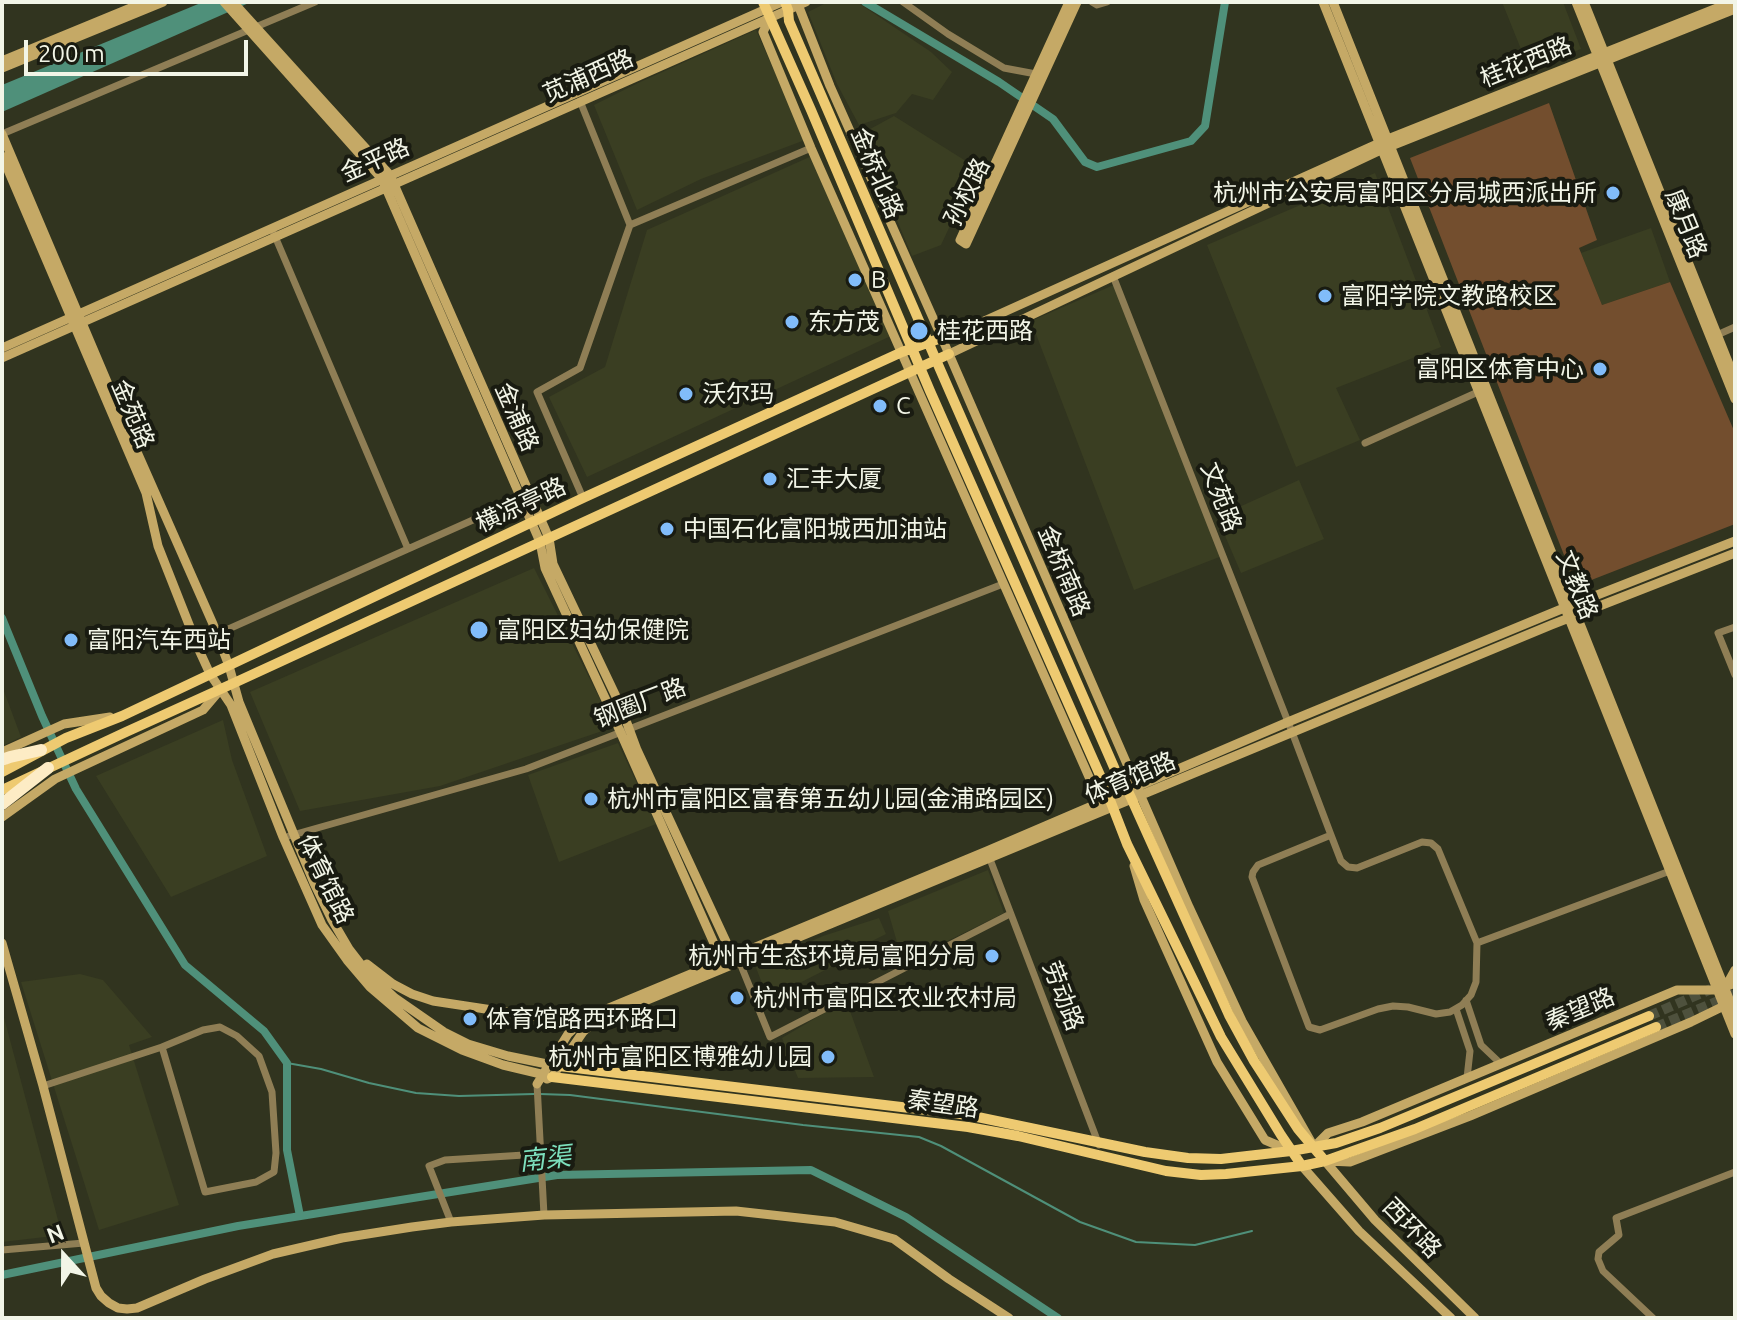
<!DOCTYPE html>
<meta charset="utf-8">
<style>
body{margin:0}
#map{position:relative;width:1737px;height:1320px;overflow:hidden;background:#31341f;font-family:Ubuntu,sans-serif}
canvas{display:block}
.frame{position:absolute;inset:0;border:4px solid #f2f5e7;pointer-events:none}
.north{position:absolute;left:24px;top:1216px;width:80px;height:80px;-webkit-text-stroke:6px #191b11;paint-order:stroke;rotate:339deg;font-size:22px;font-weight:700;line-height:32px;text-align:center;color:#f2f5e7}
.north::after{content:'';display:block;margin:auto;width:28px;height:36px;background:#f2f5e7;clip-path:polygon(50% 0,100% 100%,50% 72%,0 100%)}
.scale{position:absolute;left:24px;top:40px;width:224px;height:36px;box-sizing:border-box;border:4px solid #f2f5e7;border-top:0;padding-left:10px;font-size:24px;line-height:28px;white-space:nowrap;color:#f2f5e7;-webkit-text-stroke:6px #191b11;paint-order:stroke}
</style>
<div id="map">
<canvas width="1737" height="1320"></canvas>
<div class="frame"></div>
<div class="north">N</div>
<div class="scale">200 m</div>
</div>
<script>
const g = document.querySelector('canvas').getContext('2d');
g.lineJoin = 'round';
function paint(path, color) { g.fillStyle = color; g.fill(path, 'evenodd'); }
const toPath = rows => new Path2D(rows.map(r => 'M' + r).join(''));
function trace(path, color, width, dash) { g.strokeStyle = color; g.lineWidth = width; g.lineCap = dash ? 'butt' : 'round'; g.setLineDash(dash || []); g.stroke(path); }
function label(font, color, halo, rows, align = 'center') {
  g.font = font + ' Ubuntu,"Noto Sans SC",sans-serif'; g.lineWidth = 8; g.setLineDash([]); g.textBaseline = 'middle'; g.strokeStyle = halo; g.fillStyle = color; for (const [text, x, y, turn = 0] of rows) {
    g.save(); g.translate(x, y); g.rotate((+turn || 0) * Math.PI / 180); g.textAlign = isNaN(turn) ? turn : align; if (halo) g.strokeText(text, 0, 0); g.fillText(text, 0, 0); g.restore();
  }
}
paint(toPath([
 [828,2,857,2,931,52,952,72,933,100,912,94,896,113,859,125,837,84,808,12],
 [1502,2,1563,2,1581,49,1529,69],
 [756,30,805,140,701,179,637,210,594,105,638,83],
 [894,116,977,168,941,245,912,256,861,134],
 [814,155,893,335,587,477,549,397,605,367,647,230],
 [1375,173,1441,347,1336,388,1360,440,1296,467,1207,245],
 [1651,228,1670,282,1602,305,1581,253],
 [1116,284,1222,556,1134,590,1031,321],
 [1299,480,1324,539,1241,573,1217,517],
 [534,568,614,727,440,786,300,811,250,692],
 [2,686,21,737,2,746],
 [223,720,232,760,267,856,171,897,96,776],
 [618,743,656,824,559,862,528,775],
 [988,870,1004,913,903,963,888,911],
 [879,918,886,934,832,961,833,966,768,999,755,965,823,936],
 [80,974,103,980,152,1037,129,1045,179,1205,99,1230,21,982],
 [846,1000,874,1077,798,1078,782,1038],
 [2,1010,62,1235,2,1242]
]), '#3a3e22');
paint(toPath([
 [1549,103,1597,240,1579,248,1602,305,1670,282,1735,433,1735,524,1576,586,1410,158]
]), '#734e2e');
paint(toPath([
 [203,2,251,2,2,112,2,85]
]), '#4f907a');
trace(toPath([
 [287,1063,321,1069,369,1083,416,1093,459,1096,534,1094],
 [540,1094,570,1095,803,1125,919,1137,941,1146,1080,1222,1136,1242,1195,1245,1252,1231]
]), '#4f907a', 2);
trace(toPath([
 [865,2,999,82,1053,119,1085,162,1097,167,1191,141,1205,126,1225,2],
 [2,618,42,716,76,789,185,965,264,1031,287,1063,287,1150,300,1216],
 [2,1275,238,1226,557,1175,811,1170,906,1217,1058,1318]
]), '#4f907a', 8);
trace(toPath([
 [1649,1016,1711,989],
 [1656,1027,1735,994]
]), '#4e513d', 10, [10, 5]);
trace(toPath([
 [903,2,948,34,1004,68,1036,74],
 [1092,2,1097,5,1107,2],
 [580,101,630,225,580,368,537,392,583,498],
 [2,134,315,2],
 [630,225,811,148],
 [274,234,408,549],
 [1113,276,1292,732,1331,835,1341,861,1348,867,1357,868,1422,842,1431,843,1438,849,1477,943,1476,982,1471,995,1462,1005,1450,1012,1436,1014,1408,1007,1393,1006,1378,1009,1320,1030,1309,1027,1252,877,1253,872,1258,865,1331,835],
 [1717,335,1735,327],
 [1365,443,1478,392],
 [1735,627,1718,633,1735,675],
 [224,631,520,499],
 [289,836,526,769,1003,584],
 [988,854,1099,1145],
 [1477,943,1670,871],
 [740,963,770,1037,1010,914],
 [1466,1000,1481,1045,1501,1064],
 [1456,1009,1470,1051,1467,1078],
 [537,1084,544,1215],
 [43,1086,162,1047,205,1192,256,1182,274,1172,276,1153,272,1092,259,1056,237,1036,220,1027,203,1030,162,1047],
 [451,1222,429,1166,445,1160,540,1154],
 [2,1250,84,1243],
 [1653,1318,1603,1271,1598,1259,1599,1252,1619,1235,1616,1218,1735,1172]
]), '#8f7e55', 7);
trace(toPath([
 [224,2,382,179,540,542,545,568,611,711,724,966],
 [233,2,390,175,549,538,553,564,621,707,637,750,735,961],
 [797,2,830,86,949,354,1189,907,1242,1021,1314,1147,1328,1133,1362,1122,1677,990,1717,990,1735,983],
 [1323,2,1735,1034],
 [1333,2,1735,1014],
 [1576,2,1735,399],
 [1584,2,1735,379],
 [770,18,763,32,811,148,1093,786,1110,799],
 [2,61,145,2],
 [2,68,163,2],
 [2,134,130,436,213,624,229,666,239,702,314,883,332,920,349,949,366,971,395,998,444,1032,468,1044,508,1056,552,1065],
 [2,156,146,493,158,546,199,650,210,674,231,705,283,837,322,925,347,960,370,987,418,1028,462,1050,503,1065,545,1075],
 [966,244,960,240,1069,2],
 [966,244,1077,2],
 [941,338,973,326,1388,139,1732,2],
 [2,348,782,2],
 [949,354,1381,150,1735,9],
 [2,358,806,2],
 [2,752,64,724,110,717],
 [2,817,55,779,203,710,220,690],
 [1134,866,1144,900,1217,1062,1265,1140,1291,1151],
 [2,943,43,1086,96,1288,101,1296,109,1303,118,1308,127,1309,137,1308,205,1279,273,1254,342,1238,412,1227,451,1222,544,1215,736,1211,835,1222,894,1239,949,1279,1009,1318],
 [367,964,393,984,412,994,433,1001,558,1020,584,1018],
 [1725,988,1735,970],
 [547,1079,552,1077,583,1032,594,1022,1551,625,1735,553],
 [537,1084,568,1034,585,1018,987,851,1288,722,1564,608,1735,541],
 [1325,1161,1375,1220,1475,1318],
 [1328,1161,1350,1162,1470,1116,1691,1022,1726,1005],
 [1302,1166,1359,1231,1451,1318]
]), '#c5a966', 9);
trace(toPath([
 [763,2,811,110,930,391,1103,782,1127,844,1221,1037,1281,1135,1302,1166],
 [785,2,788,10,789,21,936,360,1120,781,1128,791,1229,1015,1254,1061,1298,1129,1325,1161],
 [2,772,66,738,122,716,583,498,902,352,941,338],
 [2,790,126,732,234,683,949,354],
 [559,1066,968,1115,1145,1152,1188,1158,1221,1159,1291,1151,1336,1143,1380,1128,1649,1016],
 [552,1077,968,1127,1018,1136,1166,1171,1201,1175,1226,1174,1302,1166,1325,1161,1415,1129,1656,1027]
]), '#eeca71', 10);
trace(toPath([
 [2,760,10,757,41,750],
 [2,804,48,768]
]), '#fdecc5', 12);
for (const [x, y, r, color] of [
 [1613,193,8,"#81bcfa"],
 [855,280,8,"#81bcfa"],
 [1325,296,8,"#81bcfa"],
 [792,322,8,"#81bcfa"],
 [919,331,10,"#81bcfa"],
 [1600,369,8,"#81bcfa"],
 [686,394,8,"#81bcfa"],
 [880,406,8,"#81bcfa"],
 [770,479,8,"#81bcfa"],
 [667,529,8,"#81bcfa"],
 [479,630,10,"#81bcfa"],
 [71,640,8,"#81bcfa"],
 [591,799,8,"#81bcfa"],
 [992,956,8,"#81bcfa"],
 [737,998,8,"#81bcfa"],
 [470,1019,8,"#81bcfa"],
 [828,1057,8,"#81bcfa"]
]) { const dot = new Path2D(); dot.arc(x, y, r, 0, 2 * Math.PI); g.fillStyle = color; g.fill(dot); trace(dot, '#191b11', 3); }
label('24px', '#f2f5e7', '#191b11', [
 ["桂花西路",1526,62,-22],
 ["苋浦西路",588,76,-24],
 ["金平路",375,160,-24],
 ["金桥北路",877,173,67],
 ["孙权路",967,192,-64],
 ["康月路",1686,224,68],
 ["金苑路",133,414,67],
 ["金浦路",517,417,66],
 ["文苑路",1221,497,69],
 ["横凉亭路",521,505,-25],
 ["金桥南路",1064,571,67],
 ["文教路",1577,585,68],
 ["钢圈厂路",640,703,-21],
 ["体育馆路",1130,778,-23],
 ["体育馆路",326,879,64],
 ["劳动路",1063,996,69],
 ["秦望路",1580,1009,-23],
 ["秦望路",943,1104,8],
 ["西环路",1412,1228,46]
]);
label('24px', '#f2f5e7', '#191b11', [
 ["杭州市公安局富阳区分局城西派出所",1597,193,"right"],
 ["B",871,280],
 ["富阳学院文教路校区",1341,296],
 ["东方茂",808,322],
 ["桂花西路",937,331],
 ["富阳区体育中心",1584,369,"right"],
 ["沃尔玛",702,394],
 ["C",896,406],
 ["汇丰大厦",786,479],
 ["中国石化富阳城西加油站",683,529],
 ["富阳区妇幼保健院",497,630],
 ["富阳汽车西站",87,640],
 ["杭州市富阳区富春第五幼儿园(金浦路园区)",607,799],
 ["杭州市生态环境局富阳分局",976,956,"right"],
 ["杭州市富阳区农业农村局",753,998],
 ["体育馆路西环路口",486,1019],
 ["杭州市富阳区博雅幼儿园",812,1057,"right"]
], 'left');
label('italic 26px', '#7cdfbd', '#191b11', [
 ["南渠",545,1159,-6]
]);
</script>
